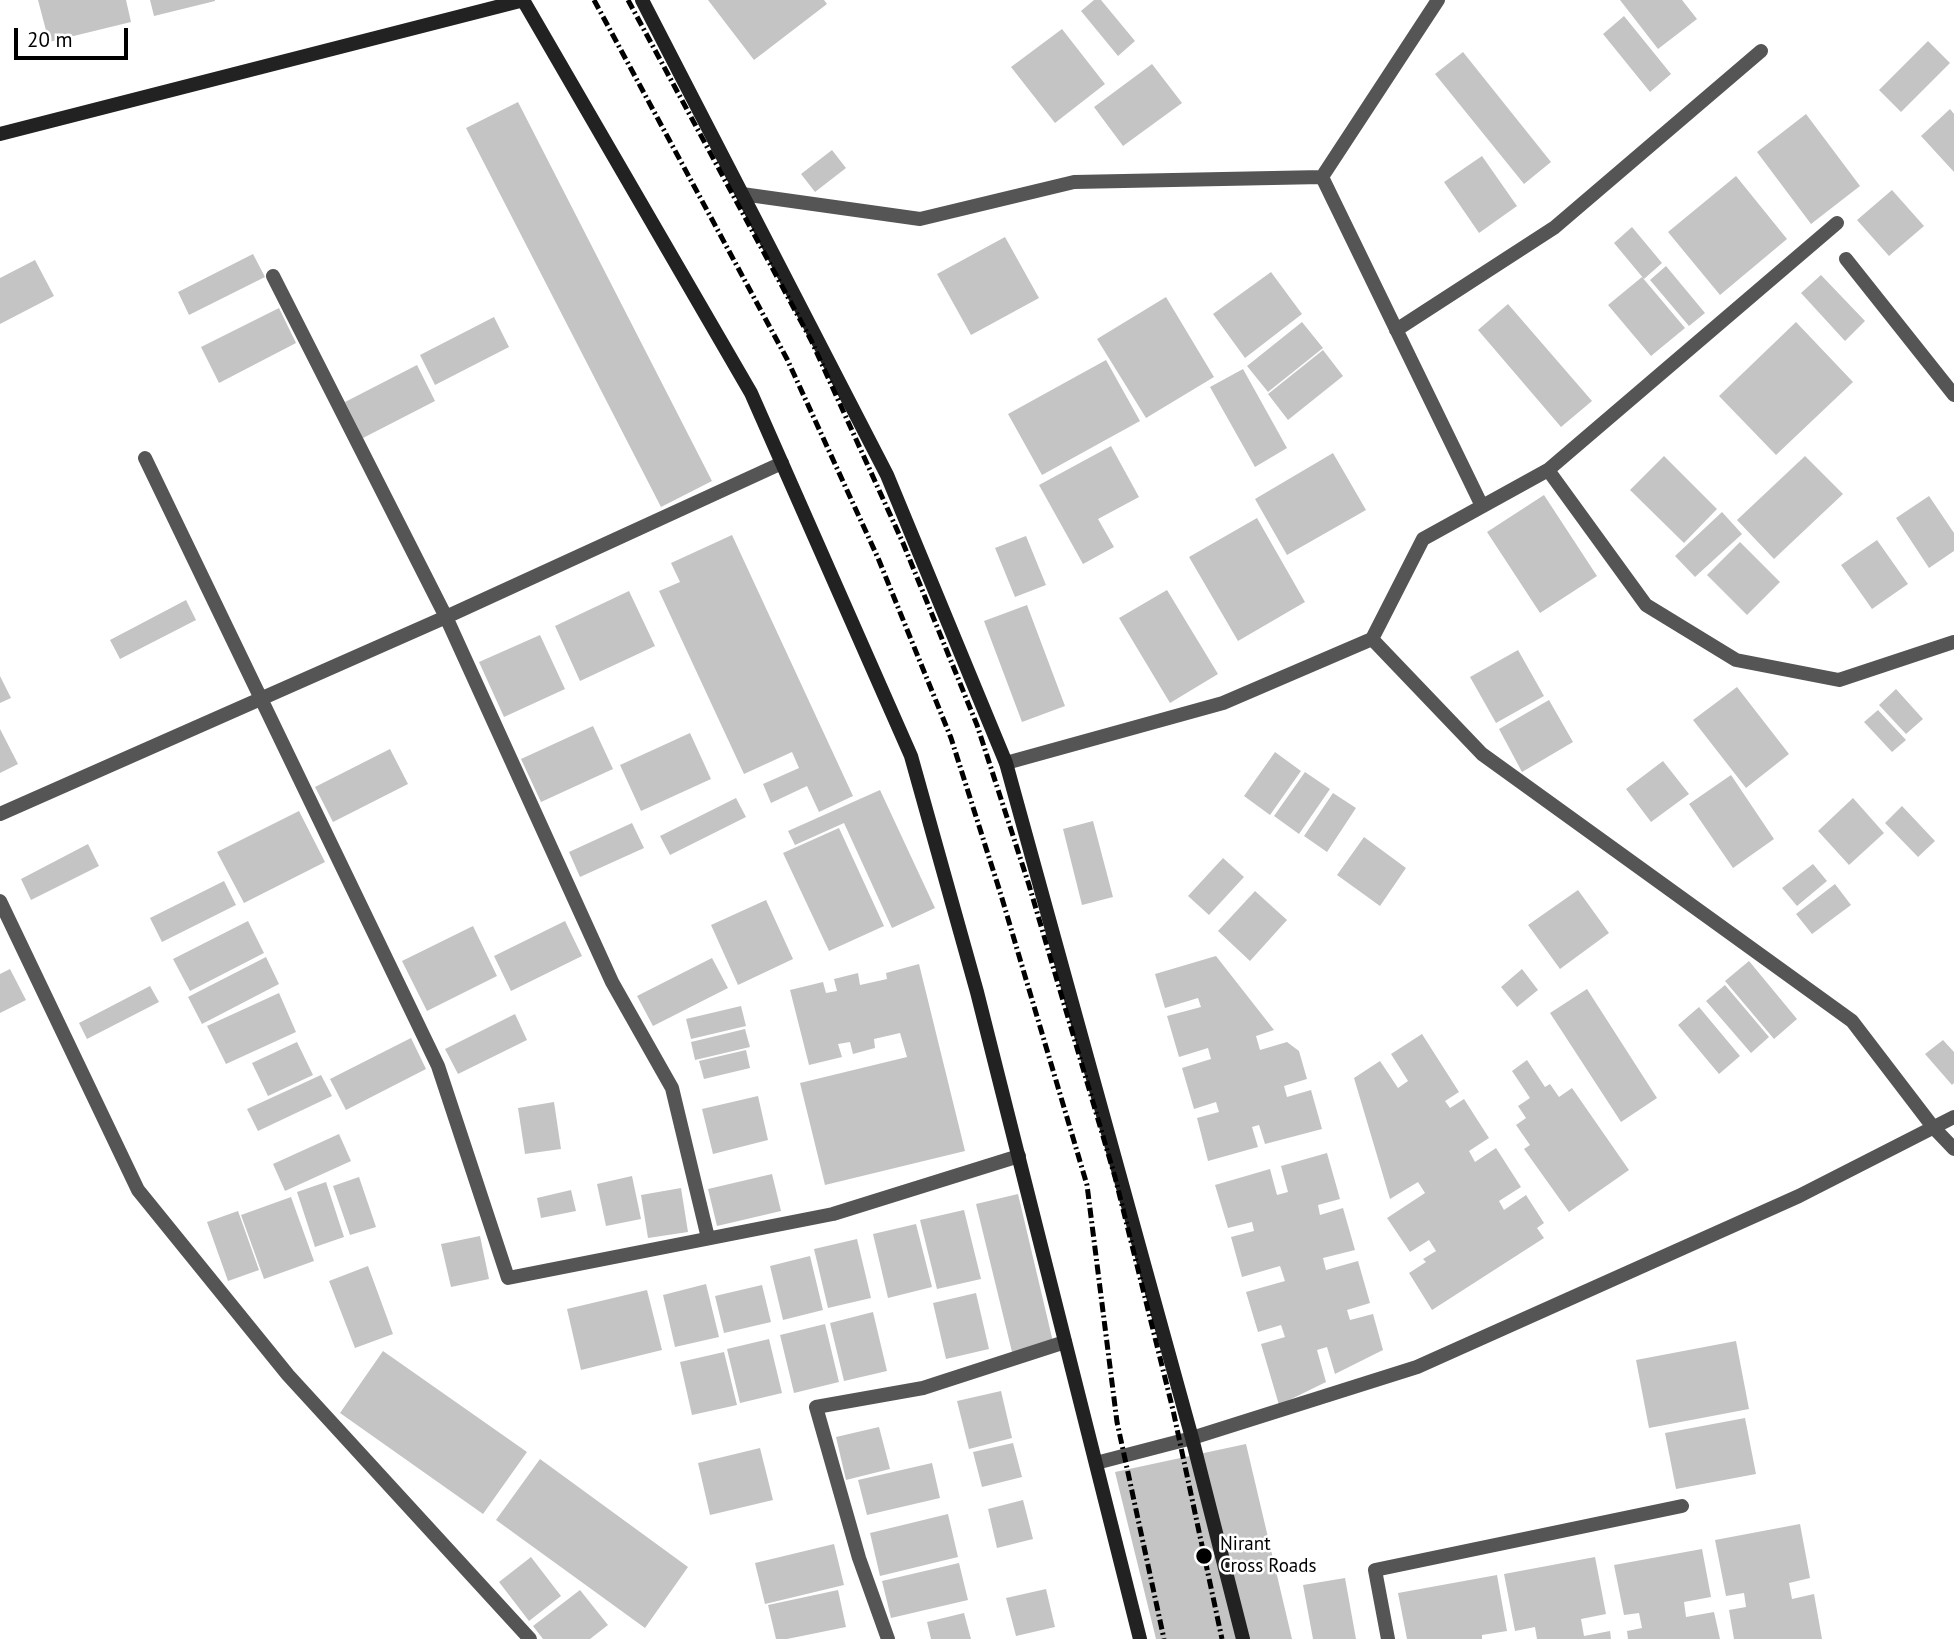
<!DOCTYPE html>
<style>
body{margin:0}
#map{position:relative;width:1954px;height:1639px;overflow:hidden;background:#fff;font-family:"PT Sans",sans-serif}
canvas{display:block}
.scale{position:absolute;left:14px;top:28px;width:114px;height:32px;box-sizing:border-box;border:4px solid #000;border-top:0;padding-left:9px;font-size:21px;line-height:24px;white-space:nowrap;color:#000;-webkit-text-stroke:5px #fff;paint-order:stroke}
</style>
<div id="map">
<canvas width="1954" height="1639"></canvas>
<div class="scale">20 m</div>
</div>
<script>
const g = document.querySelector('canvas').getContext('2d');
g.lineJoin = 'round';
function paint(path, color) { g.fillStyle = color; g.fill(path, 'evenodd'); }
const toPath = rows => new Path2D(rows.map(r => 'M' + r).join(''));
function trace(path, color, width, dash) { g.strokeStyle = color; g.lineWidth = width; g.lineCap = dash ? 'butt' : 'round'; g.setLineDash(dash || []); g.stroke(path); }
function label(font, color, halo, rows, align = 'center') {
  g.font = font + ' "PT Sans",sans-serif'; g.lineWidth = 5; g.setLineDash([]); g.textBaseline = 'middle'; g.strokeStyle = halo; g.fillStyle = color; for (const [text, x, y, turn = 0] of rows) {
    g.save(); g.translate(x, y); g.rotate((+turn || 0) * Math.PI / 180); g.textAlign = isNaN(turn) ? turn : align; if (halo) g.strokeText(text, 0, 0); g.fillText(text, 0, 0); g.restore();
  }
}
paint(toPath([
 [38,0,126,0,131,22,49,42],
 [150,0,215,0,215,1,154,16],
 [708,0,824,0,827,4,754,60],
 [1094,0,1101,0,1135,41,1118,56,1081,11],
 [1620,0,1682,0,1697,19,1658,49],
 [1624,16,1671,74,1650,92,1603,34],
 [1062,29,1105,84,1055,123,1011,67],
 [1928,41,1950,63,1901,112,1879,90],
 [1463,52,1551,162,1524,184,1435,74],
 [1152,64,1182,103,1123,146,1094,107],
 [518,102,712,481,661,507,466,128],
 [1950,109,1954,114,1954,172,1921,136],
 [1806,114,1860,186,1811,224,1757,152],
 [832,150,846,168,815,192,801,174],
 [1482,156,1517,206,1479,233,1444,182],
 [1736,176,1787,239,1720,295,1668,232],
 [1892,190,1924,226,1889,256,1857,220],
 [1632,227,1662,263,1644,279,1614,243],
 [1005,237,1039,298,971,335,937,274],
 [253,254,265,277,189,315,178,292],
 [35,260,54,296,0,324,0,278],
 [1666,266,1705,313,1689,326,1650,280],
 [1271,272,1302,314,1245,358,1213,314],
 [1821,275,1865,321,1845,341,1801,293],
 [1642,277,1685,328,1651,356,1608,305],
 [1166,297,1214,377,1146,418,1097,339],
 [1508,304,1592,401,1561,427,1478,330],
 [279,308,296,343,219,383,201,347],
 [494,317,509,347,435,385,420,355],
 [1302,322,1323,348,1268,392,1247,366],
 [1796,322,1853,382,1776,455,1719,396],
 [1323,350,1343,376,1288,420,1268,394],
 [1106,360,1140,421,1042,475,1008,414],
 [417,365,435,401,363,438,345,402],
 [1243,369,1287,448,1255,467,1210,387],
 [1111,446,1139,497,1098,519,1114,547,1083,564,1039,485],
 [1333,453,1366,510,1287,555,1255,499],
 [1664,456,1717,509,1684,543,1630,490],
 [1805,456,1843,494,1774,559,1737,520],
 [1544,495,1597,576,1540,613,1487,532],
 [1929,496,1954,533,1954,551,1929,568,1896,518],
 [1722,512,1742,534,1695,577,1675,556],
 [1257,518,1305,602,1238,641,1189,557],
 [732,535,853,796,819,812,807,786,771,803,763,784,799,768,792,752,744,774,659,591,680,582,671,563],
 [1026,536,1046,585,1015,597,995,548],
 [1877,540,1908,584,1872,609,1841,565],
 [1740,542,1780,582,1747,615,1707,575],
 [1167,590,1218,674,1170,703,1119,618],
 [629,591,655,646,580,681,555,626],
 [186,600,196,620,120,659,110,640],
 [1027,605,1065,706,1022,722,984,621],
 [540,635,565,689,504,717,479,662],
 [1518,650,1544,696,1496,723,1470,677],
 [0,676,11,698,0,703],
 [1737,687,1789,754,1746,788,1693,720],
 [1896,689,1923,719,1906,734,1879,705],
 [1549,700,1573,742,1522,772,1499,729],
 [1878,710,1906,740,1892,752,1864,722],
 [593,726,613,769,541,802,521,759],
 [0,729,18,764,0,773],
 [690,733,711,779,641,811,620,765],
 [390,749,408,784,333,822,315,787],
 [1275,752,1301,771,1270,815,1244,796],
 [1663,761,1689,794,1651,822,1626,789],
 [1305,772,1330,789,1299,834,1274,816],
 [1731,775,1774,839,1733,868,1689,804],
 [880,790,935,908,892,928,844,823,795,845,788,831],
 [1333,793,1356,808,1327,852,1304,836],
 [736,798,746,817,670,855,660,836],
 [1853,798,1884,833,1849,865,1818,831],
 [1902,806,1935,841,1918,857,1885,823],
 [299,811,325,862,244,903,217,852],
 [1093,821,1113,897,1082,905,1063,829],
 [632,823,644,848,580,877,569,852],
 [839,828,884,926,829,951,783,853],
 [1364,837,1406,868,1380,906,1337,875],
 [88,844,99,866,31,900,21,879],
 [1223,858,1244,877,1209,915,1188,896],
 [1813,864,1827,881,1797,906,1782,888],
 [224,881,236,905,162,942,150,918],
 [1835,884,1851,905,1812,934,1796,914],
 [1578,890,1609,933,1560,969,1528,925],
 [1255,891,1287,920,1250,961,1218,931],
 [766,900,793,959,738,985,711,925],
 [248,921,264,953,190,991,173,959],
 [565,921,582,956,511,991,494,956],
 [473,926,497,976,427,1011,402,961],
 [1216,956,1274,1030,1256,1036,1260,1050,1287,1042,1299,1051,1307,1079,1284,1086,1287,1097,1311,1090,1322,1129,1265,1144,1259,1125,1252,1127,1258,1147,1208,1161,1197,1118,1219,1112,1216,1102,1194,1109,1182,1068,1211,1059,1208,1048,1179,1057,1167,1016,1201,1007,1198,998,1165,1008,1155,974],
 [266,957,279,984,202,1024,188,997],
 [712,958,728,988,653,1026,637,996],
 [1749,961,1797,1019,1774,1039,1725,981],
 [919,964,965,1151,825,1185,800,1083,907,1057,900,1033,874,1039,875,1048,853,1054,850,1042,838,1044,842,1057,809,1065,790,990,823,982,826,993,837,991,834,979,858,973,860,985,887,979,886,973],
 [10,969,26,1000,0,1013,0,974],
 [1522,969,1538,990,1517,1007,1501,987],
 [1725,985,1769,1037,1751,1053,1706,1001],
 [150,986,159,1002,87,1039,79,1023],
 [1587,989,1657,1098,1621,1122,1550,1013],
 [279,993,296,1032,226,1064,207,1026],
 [741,1006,746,1026,691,1039,686,1019],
 [1699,1007,1740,1056,1719,1074,1678,1025],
 [515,1014,527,1040,458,1074,445,1049],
 [745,1029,750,1047,695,1060,691,1042],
 [1422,1034,1459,1092,1445,1101,1450,1108,1464,1099,1489,1138,1469,1151,1475,1162,1496,1148,1521,1187,1499,1201,1504,1210,1526,1195,1544,1223,1537,1228,1544,1238,1432,1310,1409,1273,1426,1262,1423,1259,1436,1251,1429,1240,1410,1252,1387,1218,1425,1193,1418,1182,1390,1199,1354,1078,1380,1061,1398,1088,1408,1081,1391,1054],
 [411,1038,426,1069,346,1110,330,1079],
 [1943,1040,1954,1052,1954,1083,1952,1085,1925,1054],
 [297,1042,313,1075,268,1096,252,1063],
 [746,1050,750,1068,704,1079,699,1061],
 [1527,1060,1545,1087,1550,1084,1559,1097,1572,1088,1629,1170,1569,1212,1524,1149,1530,1145,1516,1125,1526,1118,1518,1106,1530,1098,1512,1071],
 [321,1075,332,1096,258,1131,247,1109],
 [758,1096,768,1140,713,1154,702,1109],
 [554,1102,561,1149,525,1154,518,1108],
 [339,1134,351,1161,285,1191,273,1164],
 [1327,1153,1340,1199,1318,1205,1320,1215,1343,1208,1355,1250,1323,1258,1326,1270,1358,1261,1370,1303,1347,1310,1350,1320,1373,1314,1383,1350,1335,1374,1327,1347,1317,1350,1326,1382,1279,1405,1261,1344,1285,1337,1281,1325,1258,1332,1246,1292,1285,1281,1280,1266,1242,1277,1231,1237,1254,1231,1252,1222,1228,1228,1215,1185,1270,1169,1277,1195,1288,1192,1281,1166],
 [772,1174,781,1211,717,1226,708,1189],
 [632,1176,641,1219,606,1226,597,1184],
 [359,1177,376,1227,350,1235,333,1186],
 [326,1182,344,1237,315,1247,297,1192],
 [681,1188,688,1232,648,1238,641,1195],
 [571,1190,576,1211,541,1218,537,1198],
 [1018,1194,1053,1342,1012,1352,976,1204],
 [291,1197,314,1261,264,1279,241,1215],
 [964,1210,981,1279,937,1289,920,1220],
 [238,1211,259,1270,228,1281,207,1222],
 [916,1224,932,1287,888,1298,873,1234],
 [480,1236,489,1279,451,1287,441,1244],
 [857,1239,871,1298,828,1308,814,1249],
 [810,1256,823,1310,783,1320,770,1266],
 [368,1266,393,1334,355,1348,329,1281],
 [706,1284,719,1337,675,1347,663,1295],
 [762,1285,771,1322,724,1333,715,1296],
 [647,1290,662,1350,581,1370,567,1309],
 [976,1293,989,1349,946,1359,933,1303],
 [873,1312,887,1371,844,1381,830,1323],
 [825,1324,839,1382,794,1393,780,1335],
 [769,1339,782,1393,740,1403,727,1349],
 [1736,1341,1749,1409,1649,1428,1636,1360],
 [383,1351,527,1452,483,1514,340,1413],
 [724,1352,737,1405,692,1415,680,1362],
 [1001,1391,1012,1438,969,1449,957,1401],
 [1745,1418,1756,1474,1676,1489,1665,1433],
 [879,1427,890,1469,846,1480,836,1437],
 [1013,1443,1022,1477,982,1487,973,1452],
 [1246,1444,1292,1639,1156,1639,1115,1472],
 [760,1448,773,1500,710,1515,698,1463],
 [540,1459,688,1567,645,1628,496,1520],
 [932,1463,940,1498,867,1515,858,1480],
 [1023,1500,1033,1539,997,1548,988,1509],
 [948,1514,958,1557,880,1576,870,1533],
 [1800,1524,1810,1578,1789,1583,1792,1599,1814,1594,1822,1639,1734,1639,1729,1610,1746,1607,1744,1593,1726,1596,1715,1540],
 [834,1544,844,1585,765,1604,755,1563],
 [1702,1549,1711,1597,1684,1602,1686,1617,1714,1612,1720,1639,1628,1639,1627,1631,1642,1628,1639,1613,1624,1615,1614,1565],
 [531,1557,561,1596,529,1621,499,1582],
 [1595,1557,1606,1614,1581,1619,1584,1636,1610,1631,1611,1639,1537,1639,1535,1627,1515,1631,1504,1574],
 [959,1563,968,1600,891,1618,882,1581],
 [1497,1575,1507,1631,1482,1635,1482,1639,1407,1639,1398,1593],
 [1345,1578,1356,1639,1313,1639,1303,1585],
 [1046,1589,1055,1627,1016,1636,1006,1598],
 [580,1590,608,1625,590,1639,543,1639,533,1626],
 [838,1590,846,1627,787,1639,776,1639,768,1605],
 [964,1613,971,1639,931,1639,927,1622]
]), '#c4c4c4');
trace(toPath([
 [1322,177,1438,0],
 [742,194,920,219,1074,182,1322,177,1482,506],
 [1846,259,1954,395],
 [273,276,446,617,612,982,672,1088,708,1238],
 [1396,330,1555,227,1761,51],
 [145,458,438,1066,508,1278,833,1214,1019,1156],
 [1548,470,1837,223],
 [1372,639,1423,539,1548,470,1646,605,1736,660,1839,680,1954,642],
 [1006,763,1223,703,1372,639,1482,754,1852,1021,1933,1127,1954,1149],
 [0,814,446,617,782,463],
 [0,901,138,1190,288,1375,530,1639],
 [1096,1463,1192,1438,1417,1367,1799,1196,1954,1117],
 [888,1639,859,1558,816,1407,923,1388,1065,1342],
 [1388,1639,1375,1570,1682,1506]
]), '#555', 14);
trace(toPath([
 [523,0,751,393,911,756,977,992,1140,1639],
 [642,0,887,475,1006,763,1192,1438,1243,1639],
 [0,134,524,0]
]), '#222', 14);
trace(toPath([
 [594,0,787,359,878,558,951,738,1001,895,1087,1185,1117,1422,1164,1639],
 [628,0,811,340,903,543,977,725,1029,885,1115,1177,1173,1410,1222,1639]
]), '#000', 5, [10, 3.5, 2, 3.5]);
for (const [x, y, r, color] of [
 [1204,1556,9,"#000"]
]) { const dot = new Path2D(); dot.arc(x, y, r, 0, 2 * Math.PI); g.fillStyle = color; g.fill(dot); trace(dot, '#fff', 2.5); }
label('19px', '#000', '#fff', [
 ["Nirant",1220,1545],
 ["Cross Roads",1220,1567]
], 'left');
</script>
